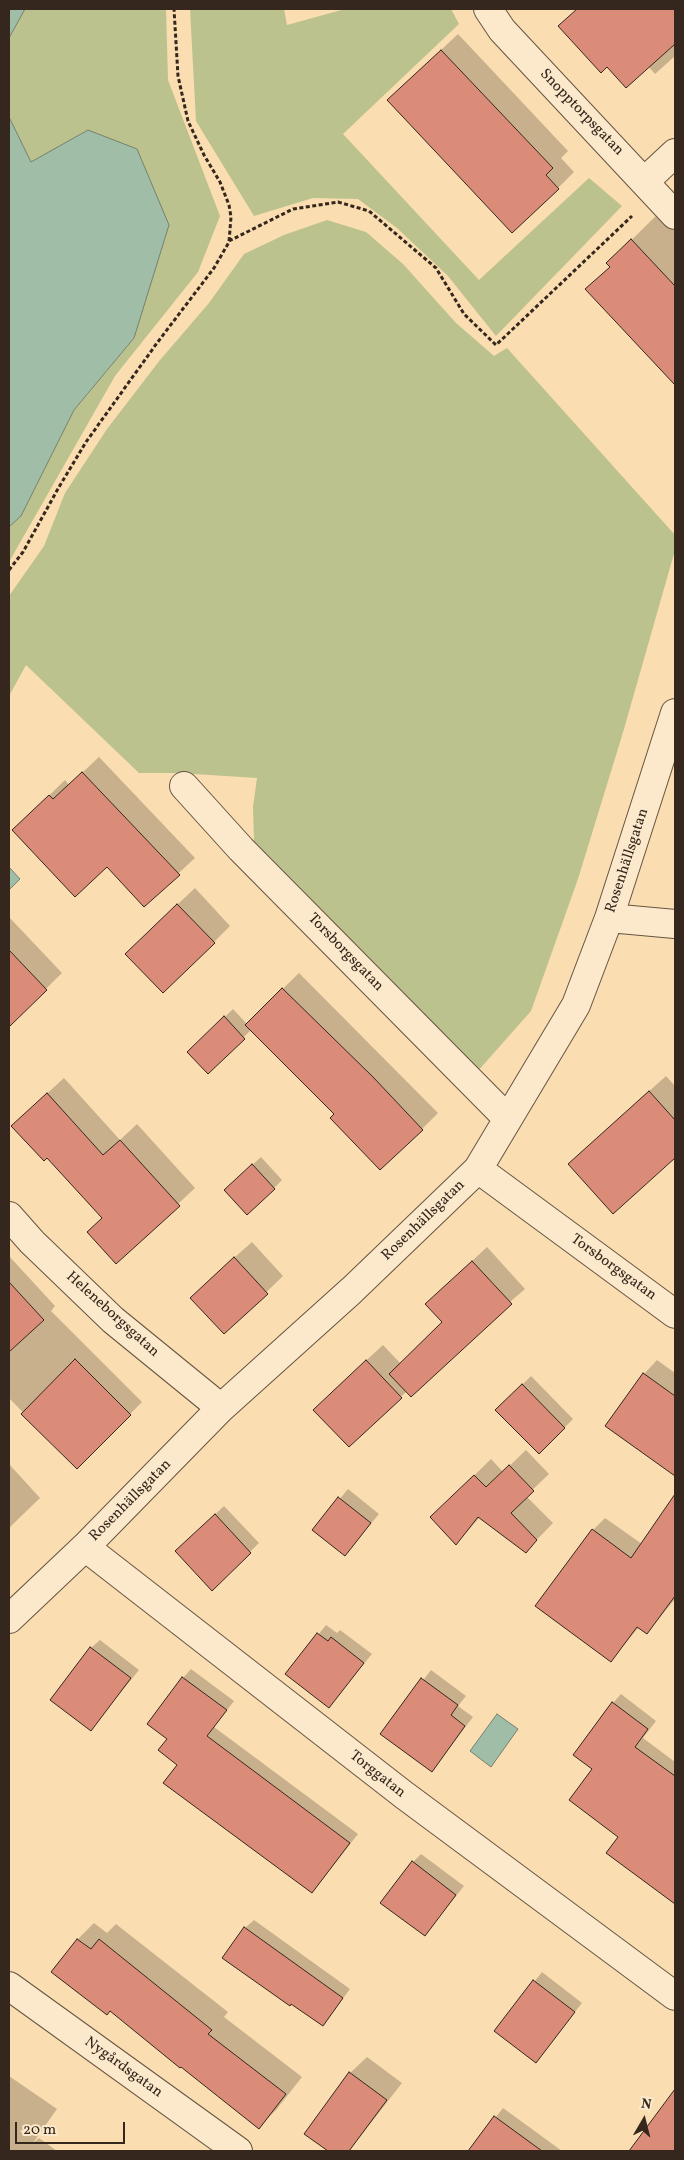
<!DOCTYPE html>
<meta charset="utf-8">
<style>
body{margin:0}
#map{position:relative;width:684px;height:2160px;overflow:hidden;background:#faddb0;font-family:Vollkorn,serif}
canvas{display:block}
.frame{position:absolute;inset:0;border:10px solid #35271d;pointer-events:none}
.north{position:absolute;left:619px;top:2095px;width:50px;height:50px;-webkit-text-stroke:4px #fce9cc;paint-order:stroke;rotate:8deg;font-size:14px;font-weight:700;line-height:20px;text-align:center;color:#35271d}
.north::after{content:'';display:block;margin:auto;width:18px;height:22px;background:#35271d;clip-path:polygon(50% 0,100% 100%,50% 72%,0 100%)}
.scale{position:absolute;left:15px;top:2122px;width:110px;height:22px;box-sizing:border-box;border:2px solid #35271d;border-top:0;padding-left:6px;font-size:15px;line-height:18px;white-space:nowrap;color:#35271d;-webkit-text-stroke:4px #fce9cc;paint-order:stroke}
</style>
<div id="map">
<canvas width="684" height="2160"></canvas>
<div class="frame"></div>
<div class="north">N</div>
<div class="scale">20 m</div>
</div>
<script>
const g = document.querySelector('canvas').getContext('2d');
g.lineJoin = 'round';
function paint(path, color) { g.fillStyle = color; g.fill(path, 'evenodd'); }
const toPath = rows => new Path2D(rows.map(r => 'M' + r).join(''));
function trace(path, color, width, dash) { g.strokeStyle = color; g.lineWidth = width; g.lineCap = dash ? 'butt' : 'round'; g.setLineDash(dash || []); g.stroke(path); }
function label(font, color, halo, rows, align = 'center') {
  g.font = font + ' Vollkorn,serif'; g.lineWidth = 4.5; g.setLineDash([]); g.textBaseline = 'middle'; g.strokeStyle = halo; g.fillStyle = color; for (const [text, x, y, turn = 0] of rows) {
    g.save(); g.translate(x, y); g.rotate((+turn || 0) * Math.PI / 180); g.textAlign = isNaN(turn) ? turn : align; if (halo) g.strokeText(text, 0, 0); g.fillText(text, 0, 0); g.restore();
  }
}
paint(toPath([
 [25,9,166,9,168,80,220,216,198,272,115,376,9,562,9,527,21,516,74,410,134,338,88,130,31,163,9,117,9,38],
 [190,9,284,9,287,25,345,9,451,9,459,24,343,134,479,280,589,178,622,206,496,336,448,276,397,228,358,199,313,198,254,216,196,121],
 [327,220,366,232,403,264,456,323,494,356,507,348,675,535,675,550,624,729,578,879,531,1011,477,1072,440,1042,329,917,254,841,253,807,257,778,178,773,139,773,26,665,9,696,9,596,44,546,65,493,107,429,160,360,209,303,244,254,284,235]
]), '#bcc28d');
const water = toPath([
 [9,9,25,9,9,38,9,9],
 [9,117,31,162,88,130,137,149,169,225,134,338,74,410,21,516,9,527,9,117],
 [9,867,20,879,9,890,9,867],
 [497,1714,518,1729,491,1767,470,1751,497,1714]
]);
paint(water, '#9fbda7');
trace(water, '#758170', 1);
paint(toPath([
 [577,9,675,9,675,56,655,74,648,66,560,26],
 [458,34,568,151,561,158,574,172,558,188,405,84],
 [664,208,675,220,675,384,587,289,611,266,608,263],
 [99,757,195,858,144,905,107,865,29,815,65,780,69,785],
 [195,888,230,926,214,942,143,937],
 [9,917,62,973,9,1025],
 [299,973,438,1113,422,1129,336,1114,251,1030,208,1072,189,1052,233,1009,247,1024],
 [666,1076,675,1086,675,1157,613,1213,586,1148],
 [64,1078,120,1140,137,1124,195,1188,116,1262,103,1218,29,1110],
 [261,1157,282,1180,274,1188,234,1182],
 [252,1242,283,1276,224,1333,208,1281],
 [487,1247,525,1289,407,1391,349,1446,331,1393,383,1345,401,1364,444,1322,441,1290],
 [9,1256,55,1306,51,1311,142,1402,77,1468,9,1398],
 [657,1360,675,1373,675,1463,668,1470,644,1374],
 [531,1376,573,1419,539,1453,497,1410],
 [526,1450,549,1474,526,1496,553,1523,526,1551,480,1517,456,1544,448,1501,491,1459,503,1472],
 [9,1464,40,1498,9,1528],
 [348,1489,379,1514,345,1554,314,1530],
 [675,1499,675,1563,672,1568,675,1570,675,1599,647,1633,639,1627,611,1660,593,1530,605,1518,642,1544],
 [224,1506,259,1543,212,1589,185,1543],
 [326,1625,337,1633,340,1630,372,1654,329,1706,287,1674],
 [100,1640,139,1670,91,1729,91,1648],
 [191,1669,234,1701,214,1727,358,1834,312,1892,179,1764,168,1739,183,1678],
 [431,1670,466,1696,458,1706,473,1717,432,1771,382,1734],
 [621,1694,656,1721,643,1738,675,1762,675,1887,667,1896,620,1837,593,1769,613,1703],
 [421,1854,464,1886,425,1934,413,1862],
 [254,1920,350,1989,323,2025,245,1928],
 [94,1923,107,1933,116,1924,228,2012,224,2017,302,2077,276,2110,259,2127,111,2010,53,1972,78,1939],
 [542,1972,582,2003,536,2061,496,2030],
 [367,2057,402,2083,349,2151,330,2151,306,2133,350,2073],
 [9,2076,57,2109,33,2143,39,2138,57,2151,9,2151],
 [675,2092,675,2151,631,2151,672,2095],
 [503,2108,562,2151,469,2151]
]), '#0003');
const building = toPath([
 [577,9,675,9,675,44,626,88,607,67,601,73,558,26,577,9],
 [441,50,553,168,546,175,559,189,512,233,387,100,441,50],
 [631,239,675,286,675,385,585,289,610,267,606,263,631,239],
 [82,772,180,875,144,907,107,867,75,897,12,830,49,795,53,799,82,772],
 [177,904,215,943,163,993,125,954,177,904],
 [9,950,47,990,9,1027,9,950],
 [282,988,373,1077,423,1130,380,1170,330,1118,334,1114,245,1025,282,988],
 [224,1016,245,1039,208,1074,187,1052,224,1016],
 [649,1091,675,1120,675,1158,613,1214,568,1164,649,1091],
 [47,1093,103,1155,120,1140,180,1206,116,1264,87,1232,102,1218,47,1158,44,1161,11,1126,47,1093],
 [252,1164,275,1189,247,1215,224,1190,252,1164],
 [234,1257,268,1294,224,1334,190,1298,234,1257],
 [472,1261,512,1304,411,1397,389,1374,442,1322,425,1304,472,1261],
 [9,1282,44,1320,9,1352,9,1282],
 [75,1359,131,1415,77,1469,21,1414,75,1359],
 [366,1360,402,1398,349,1447,313,1410,366,1360],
 [643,1373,675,1396,675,1476,605,1426,643,1373],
 [522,1384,565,1428,539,1454,495,1410,522,1384],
 [509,1465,534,1491,511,1513,537,1540,526,1553,478,1517,456,1545,430,1517,474,1475,486,1487,509,1465],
 [675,1494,675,1596,647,1634,637,1627,611,1662,535,1606,592,1529,631,1558,675,1494],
 [338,1497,371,1523,345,1556,312,1530,338,1497],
 [215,1514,251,1553,212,1591,175,1551,215,1514],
 [317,1633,328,1641,331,1637,364,1663,329,1708,285,1674,317,1633],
 [90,1647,131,1678,91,1731,50,1700,90,1647],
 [182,1677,227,1710,207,1736,350,1843,312,1893,163,1783,177,1765,158,1750,167,1739,147,1724,182,1677],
 [421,1678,458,1705,451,1715,465,1726,432,1772,380,1734,421,1678],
 [612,1702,648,1729,635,1747,675,1776,675,1904,606,1853,618,1837,569,1800,592,1769,573,1755,612,1702],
 [412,1861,456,1895,425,1936,380,1903,412,1861],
 [244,1927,343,1998,323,2026,291,2004,290,2006,222,1958,244,1927],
 [77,1939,91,1949,99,1939,212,2030,208,2034,286,2094,259,2129,181,2067,180,2068,110,2011,107,2015,51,1972,77,1939],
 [533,1980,575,2012,536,2063,494,2031,533,1980],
 [349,2072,387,2100,349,2151,328,2151,304,2134,349,2072],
 [675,2089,675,2151,629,2151,675,2089],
 [494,2116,542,2151,468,2151,494,2116]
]);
paint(building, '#db8c79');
trace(building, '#35271d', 1);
const street = toPath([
 [488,9,502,30,675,215],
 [645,181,675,153],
 [184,786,241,849,508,1119],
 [609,918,675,924],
 [478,1169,675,1314],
 [9,1216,32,1242,113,1320,221,1408],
 [85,1547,404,1795,675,1996],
 [9,1619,85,1547,221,1408,352,1290,478,1169,576,1005,609,918,675,713],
 [9,1986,238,2151]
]);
trace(street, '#665442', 30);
trace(toPath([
 [229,241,293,209,338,202,369,211,436,268,464,314,496,345,632,216],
 [9,570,23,552,59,487,86,442,157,343,214,268,229,242,231,217,229,205,220,182,204,155,188,121,178,76,174,9]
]), '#35271d', 3, [4, 2.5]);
trace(street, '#fce9cc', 28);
label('15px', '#35271d', '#fce9cc', [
 ["Snopptorpsgatan",581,113,46],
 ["Rosenhällsgatan",628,861,-72],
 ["Torsborgsgatan",345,953,46],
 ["Rosenhällsgatan",424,1221,-44],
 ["Torsborgsgatan",613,1268,36],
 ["Heleneborgsgatan",112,1315,42],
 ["Rosenhällsgatan",131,1501,-45],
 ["Torggatan",377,1775,38],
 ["Nygårdsgatan",123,2068,36]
]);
</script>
